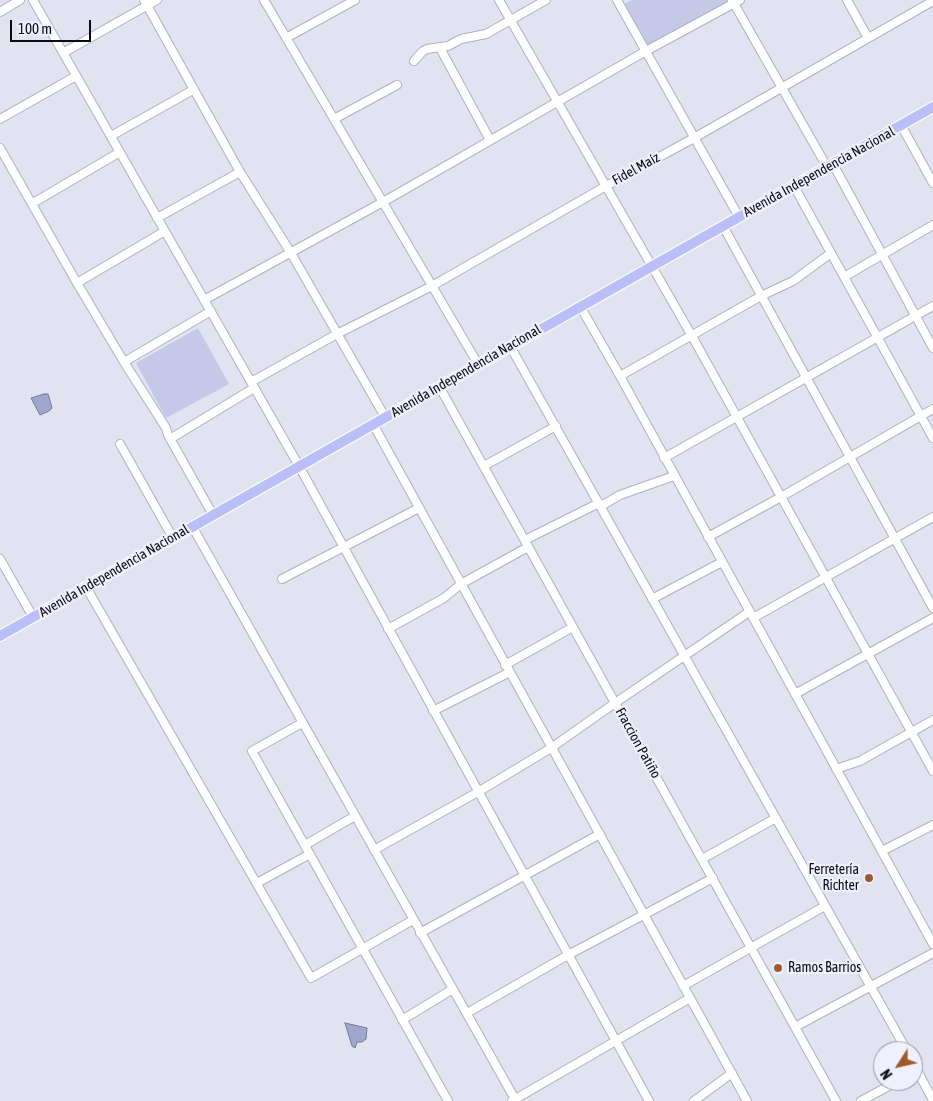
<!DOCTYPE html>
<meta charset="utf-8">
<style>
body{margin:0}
#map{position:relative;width:933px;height:1101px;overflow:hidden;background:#e1e3f1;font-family:"Asap Condensed",sans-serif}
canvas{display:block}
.north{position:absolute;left:873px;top:1041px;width:50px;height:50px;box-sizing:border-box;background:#eef0fe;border:1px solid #93949f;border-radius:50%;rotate:235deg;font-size:14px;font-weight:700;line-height:20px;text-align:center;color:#0b0b10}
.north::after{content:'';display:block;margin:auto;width:18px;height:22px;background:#9e5a2c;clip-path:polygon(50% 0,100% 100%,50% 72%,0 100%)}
.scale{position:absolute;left:10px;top:20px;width:81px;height:22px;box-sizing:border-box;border:2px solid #0b0b10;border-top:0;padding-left:6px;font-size:15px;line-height:18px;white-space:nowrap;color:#0b0b10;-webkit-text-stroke:4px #eef0fe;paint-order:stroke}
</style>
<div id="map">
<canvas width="933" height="1101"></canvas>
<div class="north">N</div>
<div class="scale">100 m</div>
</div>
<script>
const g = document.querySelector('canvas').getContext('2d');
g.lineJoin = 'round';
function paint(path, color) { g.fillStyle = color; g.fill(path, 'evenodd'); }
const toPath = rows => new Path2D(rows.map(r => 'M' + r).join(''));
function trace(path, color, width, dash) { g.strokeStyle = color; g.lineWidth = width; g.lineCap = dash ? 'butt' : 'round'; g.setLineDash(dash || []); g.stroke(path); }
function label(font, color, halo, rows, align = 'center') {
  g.font = font + ' "Asap Condensed",sans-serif'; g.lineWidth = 4.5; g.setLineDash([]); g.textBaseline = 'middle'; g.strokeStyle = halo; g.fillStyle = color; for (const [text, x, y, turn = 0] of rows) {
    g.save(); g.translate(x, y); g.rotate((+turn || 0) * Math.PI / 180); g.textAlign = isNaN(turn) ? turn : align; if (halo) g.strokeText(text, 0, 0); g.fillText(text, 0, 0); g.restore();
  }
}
paint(toPath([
 [632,0,729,0,731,4,647,48,623,5],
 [198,328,229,384,166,418,136,363]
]), '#c5c8e6');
const water = toPath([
 [44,394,48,394,49,397,52,408,49,411,40,415,31,398,44,394],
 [345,1023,367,1028,366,1039,362,1042,357,1042,355,1048,352,1046,345,1023]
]);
paint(water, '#a1a6ce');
trace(water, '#747895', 1);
const minor = toPath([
 [33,0,299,466,649,1101],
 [144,0,240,172,291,253,385,417],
 [264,0,478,364],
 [499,0,692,336,933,771],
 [617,0,739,217],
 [732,0,827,167],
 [847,0,868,38],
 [0,12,20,0],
 [286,38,355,0],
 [440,48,490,140],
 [63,53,157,0],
 [414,61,423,51,427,49,448,46,461,39,486,34,546,0],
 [0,119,76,76],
 [334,119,397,85],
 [901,125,933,183],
 [111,136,193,90],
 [0,148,77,283,124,362,166,428,168,435,213,515],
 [833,164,933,348],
 [794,186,933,438],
 [33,203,120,152],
 [157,218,240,172],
 [723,226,933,608],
 [844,277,933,225],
 [77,283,165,231],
 [204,300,383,202,646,51,740,0],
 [580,306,620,376,933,944],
 [510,346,907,1051],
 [124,362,211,311],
 [620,376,761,296,793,281,831,253],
 [251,382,337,334,432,286,606,186,694,138,933,1],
 [439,386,836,1101],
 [373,424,747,1101],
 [170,439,254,388],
 [120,444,173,538],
 [664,458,933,306],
 [484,466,556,426],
 [601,506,620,495,674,476],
 [192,526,516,1101],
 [708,537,781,497,933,409],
 [525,540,599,503],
 [0,559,33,617],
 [282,579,419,508],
 [86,587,311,978,413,920],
 [652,599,722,562],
 [753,618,933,517],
 [388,629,444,598,461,584,528,547],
 [505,665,573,627],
 [795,694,933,618],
 [433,711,510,672],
 [302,723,252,751,448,1101],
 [836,769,860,761,933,720],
 [305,845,355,816],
 [374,850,478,792,551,748,615,703,749,612],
 [882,851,933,825],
 [702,859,776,818],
 [257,883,310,854],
 [420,933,600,834],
 [683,986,825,906],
 [467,1013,568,955,713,878],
 [402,1020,453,989],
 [795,1027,933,953],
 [913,1063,933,1100],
 [512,1101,690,998],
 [694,1101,732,1073],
 [861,1101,898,1081]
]);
const major = toPath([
 [0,636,933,107]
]);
trace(minor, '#aeb0bd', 10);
trace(major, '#fff', 12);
trace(minor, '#fff', 8);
trace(major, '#bcbff7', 10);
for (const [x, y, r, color] of [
 [869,878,5,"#9e5a2c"],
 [778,968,5,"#9e5a2c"]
]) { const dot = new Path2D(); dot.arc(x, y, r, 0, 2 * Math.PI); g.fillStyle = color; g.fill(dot); trace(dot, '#eef0fe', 2); }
label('14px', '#0b0b10', '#eef0fe', [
 ["Fidel Maíz",636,169,-29],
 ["Avenida Independencia Nacional",819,172,-29],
 ["Avenida Independencia Nacional",466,371,-30],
 ["Avenida Independencia Nacional",114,571,-30],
 ["Fraccion Patiño",638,743,61]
]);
label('14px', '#0b0b10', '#eef0fe', [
 ["Ferretería",859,870],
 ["Richter",859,886],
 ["Ramos Barrios",788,968,"left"]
], 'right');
</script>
